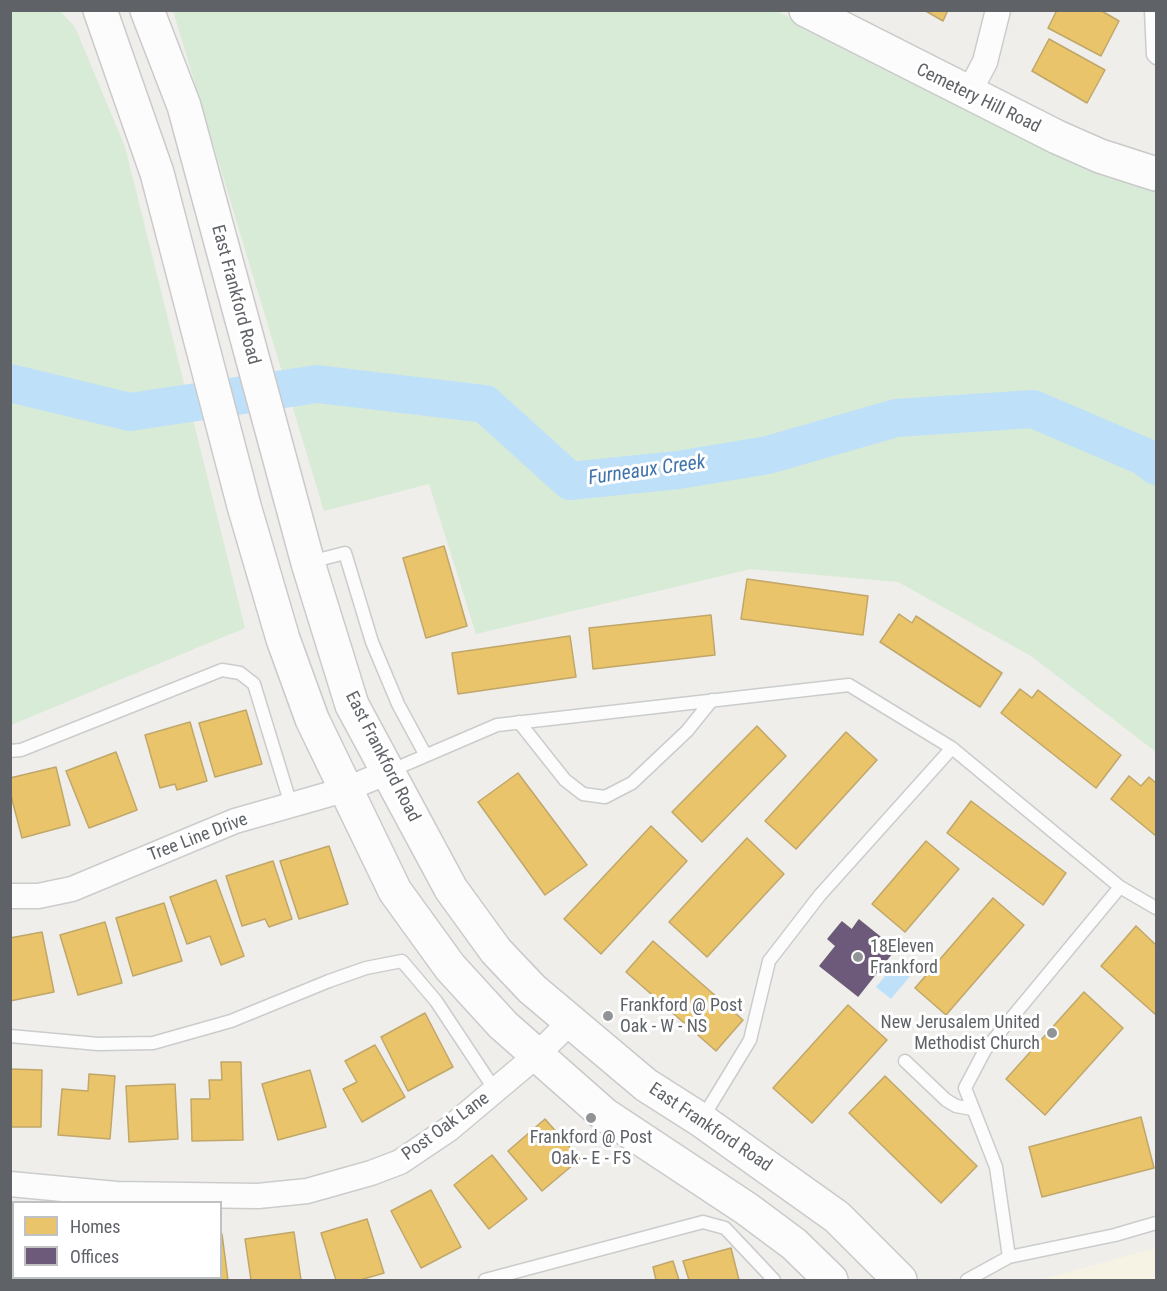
<!DOCTYPE html>
<style>
body{margin:0}
#map{position:relative;width:1167px;height:1291px;overflow:hidden;background:#efeeea;font-family:"Roboto Condensed",sans-serif}
canvas{display:block}
.frame{position:absolute;inset:0;border:12px solid #5f6368;pointer-events:none}
.legend{position:absolute;left:12px;top:1201px;width:210px;height:78px;box-sizing:border-box;background:#fff;border:2px solid #bfc1c3;margin:0;padding:8px 10px;list-style:none;font-size:18px;color:#5f6368}
.legend li{display:flex;align-items:center;gap:12px;height:30px}
.legend b{width:30px;border:2px solid #bfc1c3}
</style>
<div id="map">
<canvas width="1167" height="1291"></canvas>
<div class="frame"></div>
<ul class="legend">
<li><b style="height:16px;background:#e9c46a"></b>Homes</li>
<li><b style="height:16px;background:#6d597a"></b>Offices</li>
</ul>
</div>
<script>
const g = document.querySelector('canvas').getContext('2d');
g.lineJoin = 'round';
function paint(path, color) { g.fillStyle = color; g.fill(path, 'evenodd'); }
const toPath = rows => new Path2D(rows.map(r => 'M' + r).join(''));
function trace(path, color, width, dash) { g.strokeStyle = color; g.lineWidth = width; g.lineCap = dash ? 'butt' : 'round'; g.setLineDash(dash || []); g.stroke(path); }
function label(font, color, halo, rows, align = 'center') {
  g.font = font + ' "Roboto Condensed",sans-serif'; g.lineWidth = 6; g.setLineDash([]); g.textBaseline = 'middle'; g.strokeStyle = halo; g.fillStyle = color; for (const [text, x, y, turn = 0] of rows) {
    g.save(); g.translate(x, y); g.rotate((+turn || 0) * Math.PI / 180); g.textAlign = isNaN(turn) ? turn : align; if (halo) g.strokeText(text, 0, 0); g.fillText(text, 0, 0); g.restore();
  }
}
paint(toPath([
 [1156,1248,1156,1280,1040,1280]
]), '#f7f3e4');
paint(toPath([
 [11,10,60,11,75,27,125,147,245,628,11,725],
 [173,11,777,11,1003,123,1156,187,1156,752,1031,656,898,582,751,569,476,634,429,484,324,511]
]), '#d8ebd6');
paint(toPath([
 [897,962,911,975,891,999,876,987]
]), '#bfe0f9');
const homes = toPath([
 [924,10,948,10,943,21,924,10],
 [1057,10,1100,10,1119,21,1101,56,1048,28,1057,10],
 [1049,39,1105,70,1087,103,1032,71,1049,39],
 [444,546,467,626,426,638,403,558,444,546],
 [747,579,868,596,863,635,741,619,747,579],
 [899,614,912,623,916,616,1002,673,980,707,880,642,899,614],
 [711,615,715,655,593,669,589,628,711,615],
 [570,636,576,677,458,694,452,653,570,636],
 [1020,689,1032,698,1038,690,1121,755,1096,788,1001,713,1020,689],
 [246,710,262,764,215,777,199,723,246,710],
 [190,722,207,781,177,790,175,784,160,788,145,735,190,722],
 [757,726,786,756,702,842,672,812,757,726],
 [846,732,877,760,796,849,765,821,846,732],
 [116,752,137,810,89,828,66,771,116,752],
 [56,767,70,825,22,838,10,792,10,778,56,767],
 [518,773,587,865,545,895,478,802,518,773],
 [1129,776,1141,786,1149,777,1156,783,1156,836,1111,799,1129,776],
 [971,801,1066,873,1043,905,947,833,971,801],
 [651,826,687,861,601,954,564,919,651,826],
 [747,838,784,874,707,957,669,922,747,838],
 [926,841,959,869,905,932,872,904,926,841],
 [329,846,348,904,299,919,280,861,329,846],
 [273,861,292,919,269,927,265,919,242,926,226,876,273,861],
 [216,880,244,956,221,965,210,936,187,944,170,897,216,880],
 [993,898,1024,925,946,1015,915,988,993,898],
 [164,903,182,961,133,976,116,918,164,903],
 [105,922,122,983,78,995,60,935,105,922],
 [1136,926,1156,945,1156,1015,1101,966,1136,926],
 [42,932,54,992,10,1001,10,938,42,932],
 [653,941,743,1020,716,1051,626,972,653,941],
 [1084,992,1123,1028,1045,1115,1006,1079,1084,992],
 [848,1005,887,1040,812,1123,773,1088,848,1005],
 [425,1013,453,1067,408,1091,381,1037,425,1013],
 [375,1045,405,1097,362,1122,343,1089,357,1082,345,1061,375,1045],
 [221,1062,241,1062,243,1140,192,1141,191,1099,210,1099,209,1080,222,1080,221,1062],
 [10,1069,42,1070,41,1127,10,1127,10,1069],
 [310,1070,326,1127,278,1140,262,1084,310,1070],
 [89,1074,115,1076,110,1139,58,1135,62,1089,88,1091,89,1074],
 [885,1076,977,1166,941,1203,849,1113,885,1076],
 [175,1084,178,1139,129,1142,126,1086,175,1084],
 [1141,1117,1154,1168,1042,1197,1029,1147,1141,1117],
 [545,1119,580,1159,542,1191,508,1151,545,1119],
 [492,1155,527,1199,489,1229,454,1185,492,1155],
 [431,1190,461,1247,421,1268,391,1211,431,1190],
 [367,1219,384,1273,360,1280,336,1280,321,1233,367,1219],
 [294,1232,301,1280,251,1280,245,1239,294,1232],
 [222,1234,228,1280,173,1280,173,1278,220,1278,222,1234],
 [731,1248,739,1280,689,1280,683,1261,731,1248],
 [673,1261,679,1280,656,1280,653,1267,673,1261],
 [15,1278,75,1278,75,1280,15,1280,15,1278]
]);
paint(homes, '#e9c46a');
trace(homes, '#c0a769', 1.5);
const offices = toPath([
 [859,920,895,949,858,996,820,966,836,946,828,939,842,922,852,930,859,920]
]);
paint(offices, '#6d597a');
trace(offices, '#695c75', 1.5);
trace(toPath([
 [10,383,130,412,317,384,485,404,570,481,678,470,768,455,896,418,1033,409,1143,456,1156,466]
]), '#bfe0f9', 38);
const lane = toPath([
 [1151,10,1153,55,1156,58],
 [310,562,345,553,372,642,398,704,425,754],
 [519,722,565,780,583,794,605,797,632,783,687,731,712,700],
 [10,751,21,750,222,670,240,673,254,684,291,805],
 [390,771,497,725,849,685,952,748,1120,887,1156,908],
 [10,1036,98,1044,153,1043,231,1021,329,981,366,968,402,961,436,1001,495,1090],
 [905,1061,946,1100,956,1106,972,1109],
 [702,1119,750,1040,769,961,820,895,952,748],
 [1009,1257,996,1167,965,1088,985,1050,1120,887],
 [485,1280,703,1222,725,1228,774,1280],
 [967,1280,1009,1257,1115,1235,1156,1223]
]);
const street = toPath([
 [968,94,985,62,998,10],
 [10,896,38,896,72,889,235,821,344,790,386,773],
 [10,1184,116,1194,258,1196,307,1191,371,1173,400,1162,449,1129,537,1055,571,1021],
 [130,1280,130,1278]
]);
const secondary = toPath([
 [100,10,157,173,244,506,283,639,312,719,395,891,450,967,503,1025,605,1115,747,1209,794,1244,831,1280],
 [147,10,184,106,308,563,352,705,451,889,496,951,532,989,646,1085,701,1120,837,1217,900,1280],
 [806,10,1057,137,1100,156,1156,174]
]);
trace(lane, '#cbcccc', 15);
trace(street, '#cbcccc', 27);
trace(secondary, '#cacacb', 36);
trace(lane, '#fdfcfc', 12);
trace(street, '#fdfcfc', 24);
trace(secondary, '#fdfcfc', 33);
for (const [x, y, r, color] of [
 [858,957,6,"#919496"],
 [608,1016,6,"#919496"],
 [1052,1033,6,"#919496"],
 [591,1118,6,"#919496"]
]) { const dot = new Path2D(); dot.arc(x, y, r, 0, 2 * Math.PI); g.fillStyle = color; g.fill(dot); trace(dot, '#fff', 2); }
label('18px', '#5f6368', '#fff', [
 ["Cemetery Hill Road",978,99,26],
 ["East Frankford Road",235,295,75],
 ["East Frankford Road",382,757,63],
 ["Tree Line Drive",198,838,-21],
 ["Post Oak Lane",446,1127,-36],
 ["East Frankford Road",710,1128,34]
]);
label('18px', '#5f6368', '#fff', [
 ["18Eleven",870,947],
 ["Frankford",870,968],
 ["Frankford @ Post",620,1006],
 ["Oak - W - NS",620,1027],
 ["New Jerusalem United",1040,1023,"right"],
 ["Methodist Church",1040,1044,"right"],
 ["Frankford @ Post",591,1138,"center"],
 ["Oak - E - FS",591,1159,"center"]
], 'left');
label('italic 20px', '#4174aa', '#fff', [
 ["Furneaux Creek",647,471,-8]
]);
</script>
